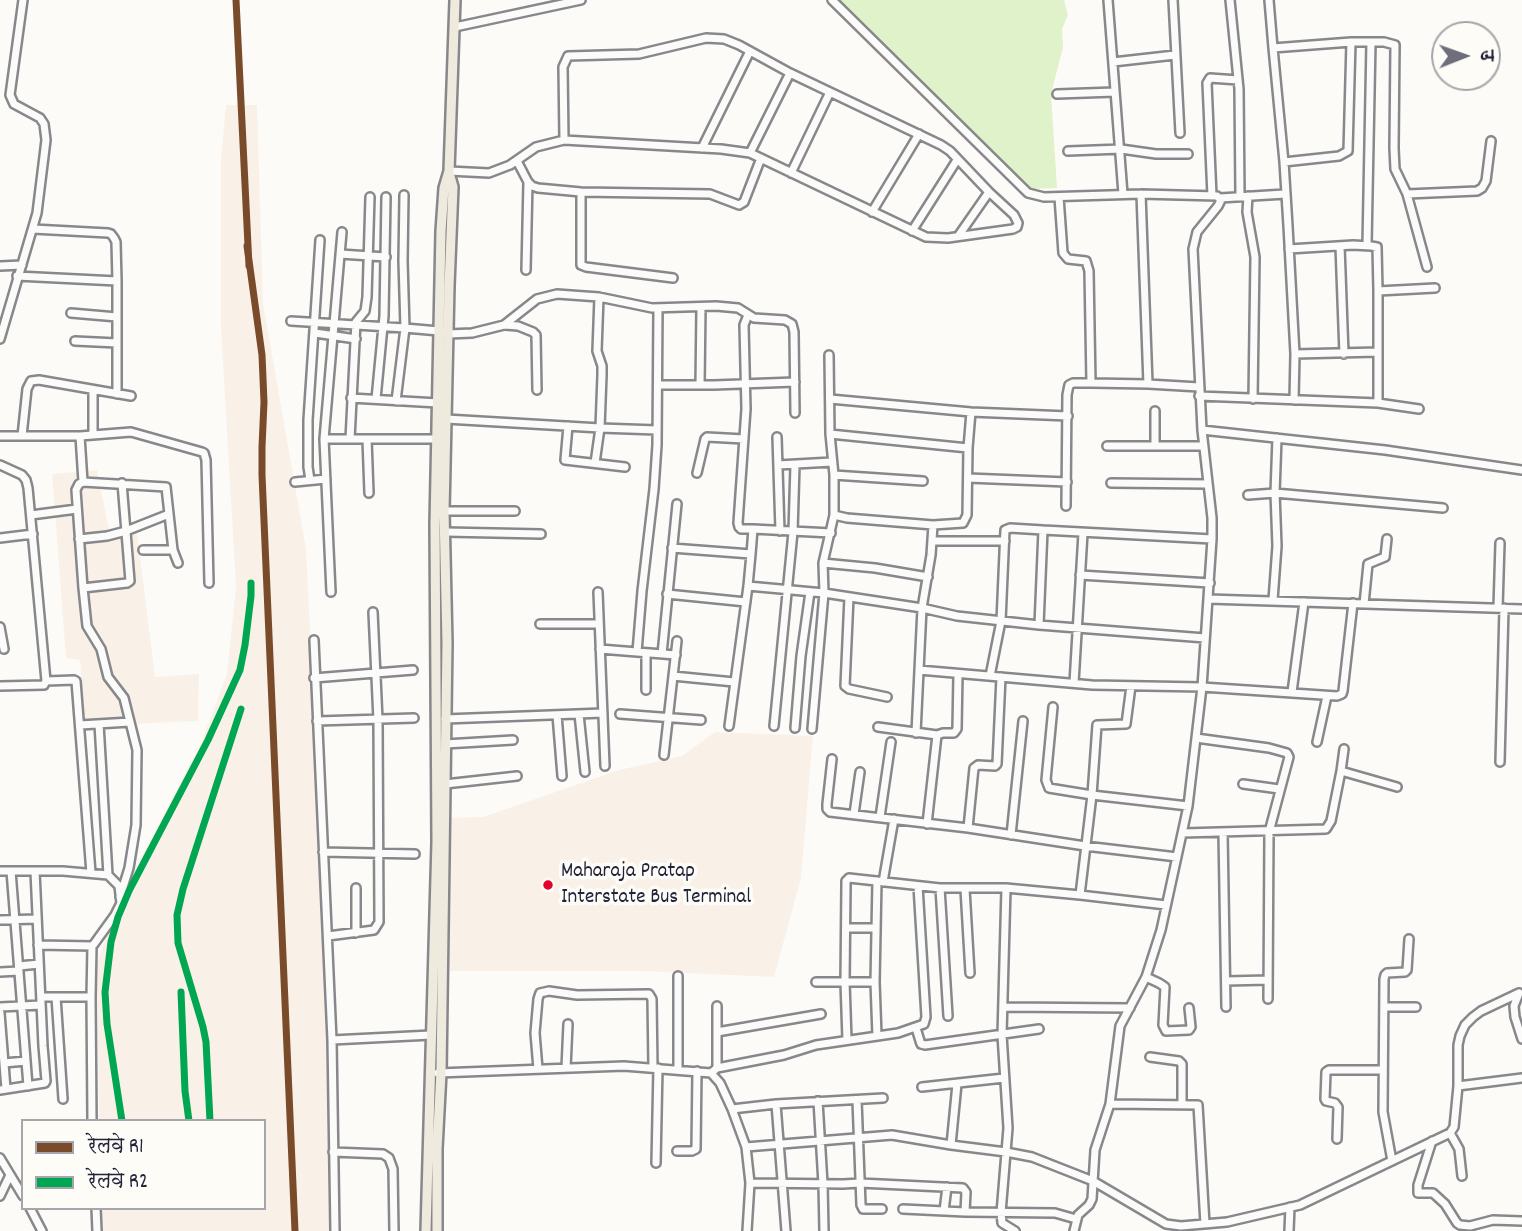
<!DOCTYPE html>
<meta charset="utf-8">
<style>
body{margin:0}
#map{position:relative;width:1522px;height:1231px;overflow:hidden;background:#fcfbf8;font-family:Dekko,"Playpen Sans Deva",sans-serif}
canvas{display:block}
.legend{position:absolute;left:21px;top:1119px;width:245px;height:91px;box-sizing:border-box;background:#fdfcf7;border:2px solid #a5a5ac;margin:0;padding:9px 12px;list-style:none;font-size:21px;color:#22223b}
.legend li{display:flex;align-items:center;gap:14px;height:35px}
.legend b{width:35px;border:2px solid #a5a5ac}
.north{position:absolute;left:1431px;top:21px;width:70px;height:70px;box-sizing:border-box;background:#fdfcf7;border:2px solid #a5a5ac;border-radius:50%;rotate:89deg;font-size:19px;font-weight:700;line-height:28px;text-align:center;color:#22223b}
.north::after{content:'';display:block;margin:auto;width:24px;height:32px;background:#6e6e7d;clip-path:polygon(50% 0,100% 100%,50% 72%,0 100%)}
</style>
<div id="map">
<canvas width="1522" height="1231"></canvas>
<ul class="legend">
<li><b style="height:9px;background:#7a4b2a"></b>रेलवे R1</li>
<li><b style="height:9px;background:#00a651"></b>रेलवे R2</li>
</ul>
<div class="north">उ</div>
</div>
<script>
const g = document.querySelector('canvas').getContext('2d');
g.lineJoin = 'round';
function paint(path, color) { g.fillStyle = color; g.fill(path, 'evenodd'); }
const toPath = rows => new Path2D(rows.map(r => 'M' + r).join(''));
function trace(path, color, width, dash) { g.strokeStyle = color; g.lineWidth = width; g.lineCap = dash ? 'butt' : 'round'; g.setLineDash(dash || []); g.stroke(path); }
function label(font, color, halo, rows, align = 'center') {
  g.font = font + ' Dekko,sans-serif'; g.lineWidth = 7; g.setLineDash([]); g.textBaseline = 'middle'; g.strokeStyle = halo; g.fillStyle = color; for (const [text, x, y, turn = 0] of rows) {
    g.save(); g.translate(x, y); g.rotate((+turn || 0) * Math.PI / 180); g.textAlign = isNaN(turn) ? turn : align; if (halo) g.strokeText(text, 0, 0); g.fillText(text, 0, 0); g.restore();
  }
}
paint(toPath([
 [226,105,257,105,263,303,306,549,321,856,339,1115,340,1231,101,1231,100,1208,264,1208,264,1121,99,1121,97,962,125,889,201,743,227,674,236,587,221,328,221,159],
 [97,470,109,530,137,532,155,677,199,674,198,721,85,726,80,660,66,658,52,474],
 [715,732,813,736,801,878,774,977,641,971,449,971,447,818,483,817,619,770,682,756]
]), '#f9f1e8');
paint(toPath([
 [838,0,1064,0,1068,15,1062,29,1063,47,1051,94,1057,188,1030,189]
]), '#e0f2ca');
const minor = toPath([
 [832,0,1028,193,1044,197,1141,194,1217,196,1221,200,1218,206,1197,232,1193,249,1202,430,1212,518,1212,539,1202,687,1188,806,1161,930,1146,977,1120,1026,1110,1104,1095,1150,1092,1199,1089,1205,1078,1215,1074,1231],
 [1108,0,1123,194],
 [1173,0,1180,133],
 [1230,0,1239,89,1240,196],
 [1269,0,1273,48],
 [455,27,581,0],
 [1113,62,1175,55],
 [1057,94,1115,92],
 [702,148,750,51],
 [1068,151,1121,149,1156,154,1188,154],
 [750,153,790,73],
 [517,161,528,182,532,186,538,188,581,192,710,194,739,205,744,202,761,158],
 [1284,162,1339,156,1348,151,1351,42],
 [449,171,489,173,510,165,536,147,564,140,721,149,750,153,926,237,948,238,1013,229,1017,227,1018,223,1014,215,989,192,950,151,941,145,790,73,739,45,724,39,706,38,639,54,568,56,563,67,564,140],
 [791,173,830,92],
 [581,192,581,265,586,267,673,278],
 [1141,194,1148,384],
 [1407,194,1477,191,1482,188,1486,181,1491,141],
 [1212,196,1207,83,1210,78,1238,80],
 [1248,196,1247,212,1255,257,1253,399],
 [1059,197,1063,253,1068,259,1086,261,1089,271,1091,383],
 [1220,198,1285,194],
 [872,212,919,134],
 [33,229,108,233,111,234,114,238,116,242,117,281,117,394],
 [912,231,957,160],
 [959,235,989,192],
 [1367,245,1371,42],
 [1340,246,1344,354],
 [1289,249,1353,245,1371,246,1377,247,1378,291,1378,403],
 [340,254,386,257],
 [0,266,22,265],
 [526,270,528,182],
 [17,276,117,281],
 [1378,291,1435,288],
 [658,308,657,445,654,489,642,591,637,652,676,655],
 [71,313,117,317],
 [748,315,744,325,746,409,738,523,739,527,741,529,753,529],
 [291,321,405,328,439,331,448,334,472,333,504,325,537,299,557,294,599,297,652,308,716,306,738,308,754,318,785,320,792,324,794,332,795,413],
 [505,325,518,326,533,332,536,335,537,390],
 [315,333,356,339],
 [0,339,37,213,46,140,44,124,40,118,14,104,10,95,23,0],
 [75,341,117,343],
 [1295,354,1378,352],
 [658,385,714,385,795,382],
 [700,385,701,307],
 [93,391,93,435],
 [1199,396,1378,403,1419,409],
 [351,398,438,403],
 [376,399,384,316,386,197],
 [830,399,971,412,1068,416],
 [1294,400,1295,354,1288,226,1284,162,1273,48,1351,42,1384,42,1395,45,1394,148,1395,169,1407,194,1427,267],
 [396,401,405,328,403,261,404,195],
 [1155,411,1155,446],
 [446,419,600,428,657,430],
 [568,426,565,460,625,467],
 [1202,430,1385,450,1522,470],
 [830,434,968,448],
 [0,436,80,436,131,432,202,452,204,453,206,460,209,583],
 [22,436,27,389,31,381,39,380,131,396],
 [80,436,83,482,79,484,76,490,83,588,87,626,101,649,108,677,124,698,137,750,136,825,129,868,120,897],
 [777,437,780,531],
 [324,439,438,439],
 [350,439,356,322,365,311,367,297,370,197],
 [367,439,369,493],
 [1107,446,1203,446],
 [595,463,600,428,602,375,602,366,597,351,599,297],
 [0,465,22,475,26,480,28,488,46,681,44,685,0,686],
 [778,465,832,462],
 [697,473,705,439,707,437,744,439],
 [834,475,923,481],
 [968,478,1067,482],
 [310,480,308,467,308,420,320,240],
 [83,482,166,487,173,550,178,563],
 [295,482,326,479],
 [1111,483,1207,484],
 [1248,495,1275,493,1443,508],
 [1066,506,1067,395,1069,385,1073,383,1091,383,1148,384,1199,387],
 [444,511,515,511],
 [31,515,77,509],
 [834,515,847,518,933,525,963,523,967,515,968,448,971,412],
 [446,532,541,534],
 [0,538,33,534],
 [79,539,107,536,126,531,169,514],
 [932,541,1005,541],
 [672,548,751,554,748,586,729,726],
 [143,550,173,550],
 [751,554,753,529,831,533],
 [823,563,875,568,928,577],
 [1080,575,1210,583],
 [748,586,824,593,922,608,957,616,1039,625],
 [83,588,127,583,130,581,122,483],
 [331,592,324,439,342,232],
 [598,592,605,766],
 [667,594,746,602],
 [849,597,845,686,849,689,887,697],
 [1208,599,1522,609],
 [1273,600,1277,546,1275,493,1277,438],
 [1364,604,1368,564,1385,557,1387,539],
 [1498,608,1500,543],
 [540,624,599,624],
 [0,627,4,649],
 [1205,638,1039,625,1043,530,1212,539],
 [314,640,332,1040,335,1231],
 [600,649,637,652],
 [662,654,677,504],
 [919,670,1092,685,1202,687,1337,696,1342,694,1343,691,1353,603],
 [673,676,734,682],
 [990,676,1001,621,1005,530,1010,528,1043,530],
 [314,678,413,670],
 [46,681,74,680,76,681,91,873],
 [1074,683,1083,533],
 [646,690,646,653],
 [1292,692,1304,602],
 [1053,707,1046,780,1049,788,1092,795,1188,806],
 [579,714,585,772],
 [620,714,701,720],
 [557,715,562,776],
 [445,719,603,713],
 [317,721,414,718],
 [80,725,130,722],
 [774,726,793,532,795,465],
 [878,727,937,735],
 [795,728,801,656,810,592],
 [812,729,824,593,823,563,834,515,834,475,830,434,829,355],
 [916,733,922,608,931,555,933,525],
 [1196,738,1269,748,1287,753,1289,757,1269,832,1268,999],
 [1317,742,1327,696],
 [445,744,513,740],
 [664,755,677,641],
 [832,759,827,804,827,809,830,812,968,828,1085,846,1177,857],
 [1500,762,1504,608],
 [1341,771,1397,787],
 [445,784,517,776],
 [1243,784,1279,789],
 [854,814,860,772],
 [880,817,891,742],
 [927,824,937,735,943,733,954,733,957,729,958,674],
 [968,828,974,768,978,765,995,766,997,764,1001,677],
 [1183,833,1326,829,1331,821,1341,771,1344,749],
 [1223,833,1226,1007],
 [1011,835,1023,721],
 [323,852,415,854],
 [0,871,63,871,108,875,99,724],
 [11,871,28,1086],
 [877,881,875,982,877,1036],
 [883,882,894,819],
 [940,888,948,1016],
 [1006,888,1002,1035,1008,1128,1001,1213,1002,1223,1015,1231],
 [965,889,970,973],
 [1080,895,1092,795,1097,725,1126,724,1131,686],
 [0,920,37,919],
 [846,928,876,928],
 [356,933,356,888],
 [328,936,374,930,379,922,378,720,373,612],
 [38,945,92,946,94,944,115,915,121,903,119,886,108,875],
 [19,966,39,964],
 [0,972,19,971],
 [1146,977,1159,983,1165,987,1163,1025,1166,1031,1189,1030,1191,1027,1189,1008],
 [1226,981,1268,980],
 [816,982,875,982],
 [1519,993,1514,1006,1515,1017,1522,1039],
 [41,997,91,997,92,946],
 [56,997,63,1099],
 [91,997,92,1121],
 [0,1007,41,1005],
 [1003,1007,1130,1008],
 [1385,1007,1416,1007],
 [0,1013,6,1089],
 [916,1028,920,1041,921,1044,925,1045,1039,1029],
 [717,1032,821,1014],
 [332,1040,431,1035],
 [847,1040,845,982,846,884,846,881,849,878,940,888,1006,888,1080,895,1166,905],
 [1150,1057,1179,1061,1182,1064,1182,1105],
 [4,1063,26,1061],
 [566,1068,568,1024],
 [717,1068,717,1006],
 [538,1069,535,1033,538,999,540,993,549,991,577,995,649,994,652,999,653,1068],
 [678,1070,678,976],
 [438,1073,624,1066,711,1073,720,1083,732,1109,746,1147,750,1183,747,1231],
 [711,1073,717,1068,784,1055,816,1045,898,1033,924,1024,926,1017,918,886],
 [1458,1086,1522,1078],
 [922,1087,1004,1078],
 [0,1090,45,1083,46,1081,43,1046,35,871],
 [857,1100,861,1205,863,1209,882,1209],
 [818,1101,823,1184,824,1231],
 [776,1104,786,1231],
 [1110,1104,1198,1105,1205,1224],
 [732,1109,776,1104,883,1098],
 [1450,1133,1459,1149,1462,1176],
 [1337,1139,1338,1107,1335,1103,1326,1101,1325,1099,1326,1072,1329,1070,1383,1070],
 [1432,1141,1418,1185,1418,1193,1433,1193,1445,1204,1457,1223,1460,1225,1470,1226,1493,1220,1522,1221],
 [951,1145,957,1084],
 [746,1147,892,1135,951,1145,1006,1152,1032,1157,1093,1181,1166,1224,1181,1226,1227,1222,1300,1205,1450,1133,1454,1127,1458,1086,1458,1045,1460,1036,1465,1025,1473,1017,1481,1011,1519,993],
 [677,1151,692,1151,696,1149,697,1071],
 [333,1152,383,1154,389,1158,393,1169,394,1231],
 [0,1158,23,1196],
 [1392,1161,1383,1112,1384,979,1385,975,1387,973,1405,972,1407,970,1409,939],
 [656,1163,658,1068],
 [750,1183,843,1184,860,1183,963,1188,966,1192,965,1212],
 [0,1196,10,1175],
 [30,1208,42,1231],
 [96,1208,97,1231],
 [903,1209,965,1212,1055,1213,1076,1219],
 [944,1211,947,1187],
 [1289,1231,1290,1207]
]);
const major = toPath([
 [426,1231,437,842,435,524,441,231,444,188,449,171,455,0],
 [437,1231,437,1149,441,1073,447,643,444,511,449,286,453,187,449,173]
]);
trace(minor, '#88888c', 12);
trace(major, '#88888c', 14);
trace(minor, '#fbfbf9', 7);
trace(major, '#eeeade', 9);
trace(toPath([
 [236,0,249,266],
 [247,246,262,355,264,402,262,447,262,475,295,1231]
]), '#7a4b2a', 7);
trace(toPath([
 [181,992,185,1091,189,1121],
 [122,1121,107,1024,105,992,111,942,118,917,129,891,208,740,240,670,245,645,251,596,251,583],
 [210,1121,206,1042,203,1027,178,943,177,915,183,889,241,709]
]), '#00a651', 7);
for (const [x, y, r, color] of [
 [548,885,6,"#e4002b"]
]) { const dot = new Path2D(); dot.arc(x, y, r, 0, 2 * Math.PI); g.fillStyle = color; g.fill(dot); trace(dot, '#fdfcf7', 2.5); }
label('21px', '#22223b', '#fdfcf7', [
 ["Maharaja Pratap",561,873],
 ["Interstate Bus Terminal",561,899]
], 'left');
</script>
